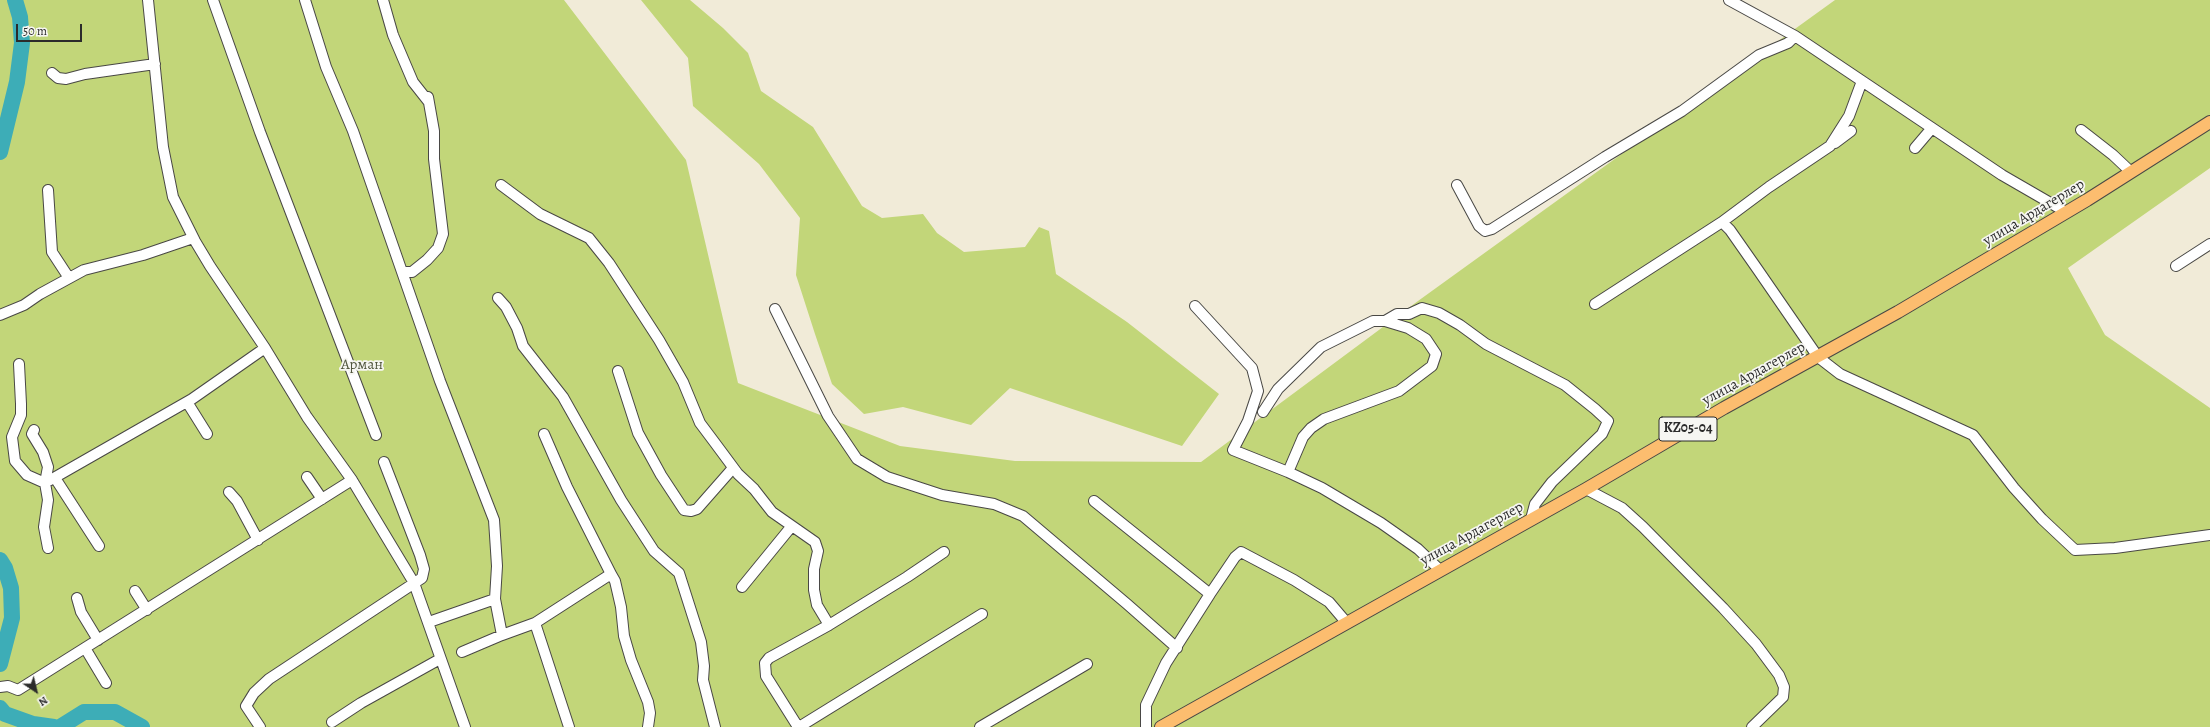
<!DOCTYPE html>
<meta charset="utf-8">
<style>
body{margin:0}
#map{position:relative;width:2210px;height:727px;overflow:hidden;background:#f1ebd8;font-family:Alegreya,serif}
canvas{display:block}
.north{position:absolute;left:16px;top:671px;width:40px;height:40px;-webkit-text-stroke:3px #f6f6f2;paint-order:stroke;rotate:145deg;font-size:11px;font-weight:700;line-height:16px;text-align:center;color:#2b2b2b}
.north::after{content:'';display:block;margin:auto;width:14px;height:18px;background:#2b2b2b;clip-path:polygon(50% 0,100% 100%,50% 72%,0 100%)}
.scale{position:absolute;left:16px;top:24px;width:66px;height:18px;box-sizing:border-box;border:2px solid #2b2b2b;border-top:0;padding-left:5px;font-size:12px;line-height:14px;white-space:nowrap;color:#2b2b2b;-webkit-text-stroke:3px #f6f6f2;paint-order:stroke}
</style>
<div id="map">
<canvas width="2210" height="727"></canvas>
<div class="north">N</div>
<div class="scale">50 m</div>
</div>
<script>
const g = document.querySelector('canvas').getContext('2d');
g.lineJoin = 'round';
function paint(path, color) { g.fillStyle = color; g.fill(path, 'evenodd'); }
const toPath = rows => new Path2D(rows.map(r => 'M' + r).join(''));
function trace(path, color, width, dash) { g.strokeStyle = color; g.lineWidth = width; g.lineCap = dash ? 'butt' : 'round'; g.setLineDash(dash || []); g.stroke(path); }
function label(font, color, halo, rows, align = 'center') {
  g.font = font + ' Alegreya,serif'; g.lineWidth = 3.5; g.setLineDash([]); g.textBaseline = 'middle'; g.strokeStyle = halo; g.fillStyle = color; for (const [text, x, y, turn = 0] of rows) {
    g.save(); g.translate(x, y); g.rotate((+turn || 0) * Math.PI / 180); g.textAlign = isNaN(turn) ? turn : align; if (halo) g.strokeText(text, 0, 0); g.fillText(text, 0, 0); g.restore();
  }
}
paint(toPath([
 [0,0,564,0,686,160,738,383,900,446,1015,461,1201,462,1418,301,1835,0,2210,0,2210,168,2068,268,2105,335,2210,408,2210,727,0,727],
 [641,0,690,0,723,28,748,53,761,91,813,127,862,206,882,218,923,214,937,233,964,252,1025,247,1039,227,1049,231,1056,274,1127,322,1219,394,1182,446,1010,388,971,425,903,407,864,414,832,384,815,334,796,275,800,218,759,164,693,106,688,58]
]), '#c2d679');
trace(toPath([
 [0,152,17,82,22,43,20,17,15,0],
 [0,560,5,568,11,588,12,618,0,664],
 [0,708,5,714,33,724,54,727],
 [60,727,84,712,115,712,142,727]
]), '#3dadb7', 16);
const minor = toPath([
 [148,0,163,147,173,197,195,241,210,266,265,348,307,417,352,480,414,583,465,727],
 [213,0,260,132,376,435],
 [305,0,326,67,353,131,440,381,494,520,497,566,495,599,429,622],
 [383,0,393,35,413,82,428,101],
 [1729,0,1795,36,2002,175,2066,212],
 [52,73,58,78,66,79,85,74,155,64],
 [2081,130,2113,155,2131,172],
 [1835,143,1851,131],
 [1915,148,1932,128],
 [501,185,540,214,589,238,609,263,659,340,683,382,700,423,715,443,738,474,754,489,772,512,815,542,818,551,814,569,814,590,817,605,829,625,907,577,944,552],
 [1457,185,1479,226,1485,231,1492,229,1605,157,1682,111,1759,55,1788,43,1795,36],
 [48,190,52,252,69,278],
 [1722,222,1769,187,1830,146,1849,116,1862,81],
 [2176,266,2210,244],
 [403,272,412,272,427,260,438,248,443,234,434,159,434,131,428,97],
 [498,298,506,307,517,328,523,346,563,397,621,500,654,551,679,573,701,642,704,666,703,680,715,727],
 [1595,304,1722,222,1730,230,1758,270,1818,357,1840,374,1973,435,2014,488,2042,519,2075,550,2115,548,2210,535],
 [1195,306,1252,368,1258,391,1248,421,1233,450,1288,472,1322,488,1381,523,1418,549,1440,570],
 [775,309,828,416,857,459,887,477,942,495,994,504,1023,516,1127,604,1177,648],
 [0,315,24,305,40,294,84,270,143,255,193,238],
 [1385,321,1397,314,1409,314,1422,308,1439,313,1460,325,1486,344,1565,385,1595,409,1608,421,1602,434,1552,482,1535,504,1531,519],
 [19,364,21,404,21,415,12,437,15,461,27,475,45,483,192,399,265,348],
 [618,371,638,433,661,475,684,510,691,511,697,509,733,468],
 [187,402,207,434],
 [1263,412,1278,389,1321,347,1373,321,1385,321,1408,328,1426,339,1436,354,1432,366,1399,391,1324,419,1311,428,1303,437,1288,472],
 [34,430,32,434,43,452,48,467,45,483,48,500,44,527,48,548],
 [544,434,567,487,611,574,535,623,569,727],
 [307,477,322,499],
 [55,478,99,546],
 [1586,489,1622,508,1643,527,1723,608,1756,644,1779,675,1784,687,1783,697,1752,727],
 [229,492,237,501,258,540],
 [1094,501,1210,594,1166,663,1146,705,1146,727],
 [611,574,615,581,621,607,624,636,631,660,648,702,650,713,648,727],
 [742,587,791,527],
 [135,591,147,610],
 [1210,594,1235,557,1241,552,1294,580,1329,602,1346,622],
 [77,598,81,612,98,640],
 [495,599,502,635,535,623],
 [85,648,106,683],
 [462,652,502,635],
 [0,687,8,686,18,690,352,480],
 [332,722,361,703,440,659],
 [260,727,246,706,254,693,269,679,422,578,424,569,420,555,384,462],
 [798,727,766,676,765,663,769,658,829,625],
 [799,727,982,614],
 [980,727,1087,664]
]);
const major = toPath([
 [1161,727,1586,489,1724,408,1898,312,2087,200,2210,122]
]);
trace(minor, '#494845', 12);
trace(major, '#494845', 14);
trace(minor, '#fff', 10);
trace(major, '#fcbd6f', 12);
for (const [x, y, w] of [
 [1688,429,58]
]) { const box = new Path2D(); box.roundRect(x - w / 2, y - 12, w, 24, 3); g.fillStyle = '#f6f6f2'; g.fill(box); trace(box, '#2b2b2b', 1); }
label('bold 14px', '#2b2b2b', null, [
 ["KZ05-04",1688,429]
]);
label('15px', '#2b2b2b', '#f6f6f2', [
 ["улица Ардагерлер",2034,213,-31],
 ["улица Ардагерлер",1754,374,-29],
 ["улица Ардагерлер",1472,534,-29]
]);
label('15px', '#51563e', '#f6f6f2', [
 ["Арман",362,365]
]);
</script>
